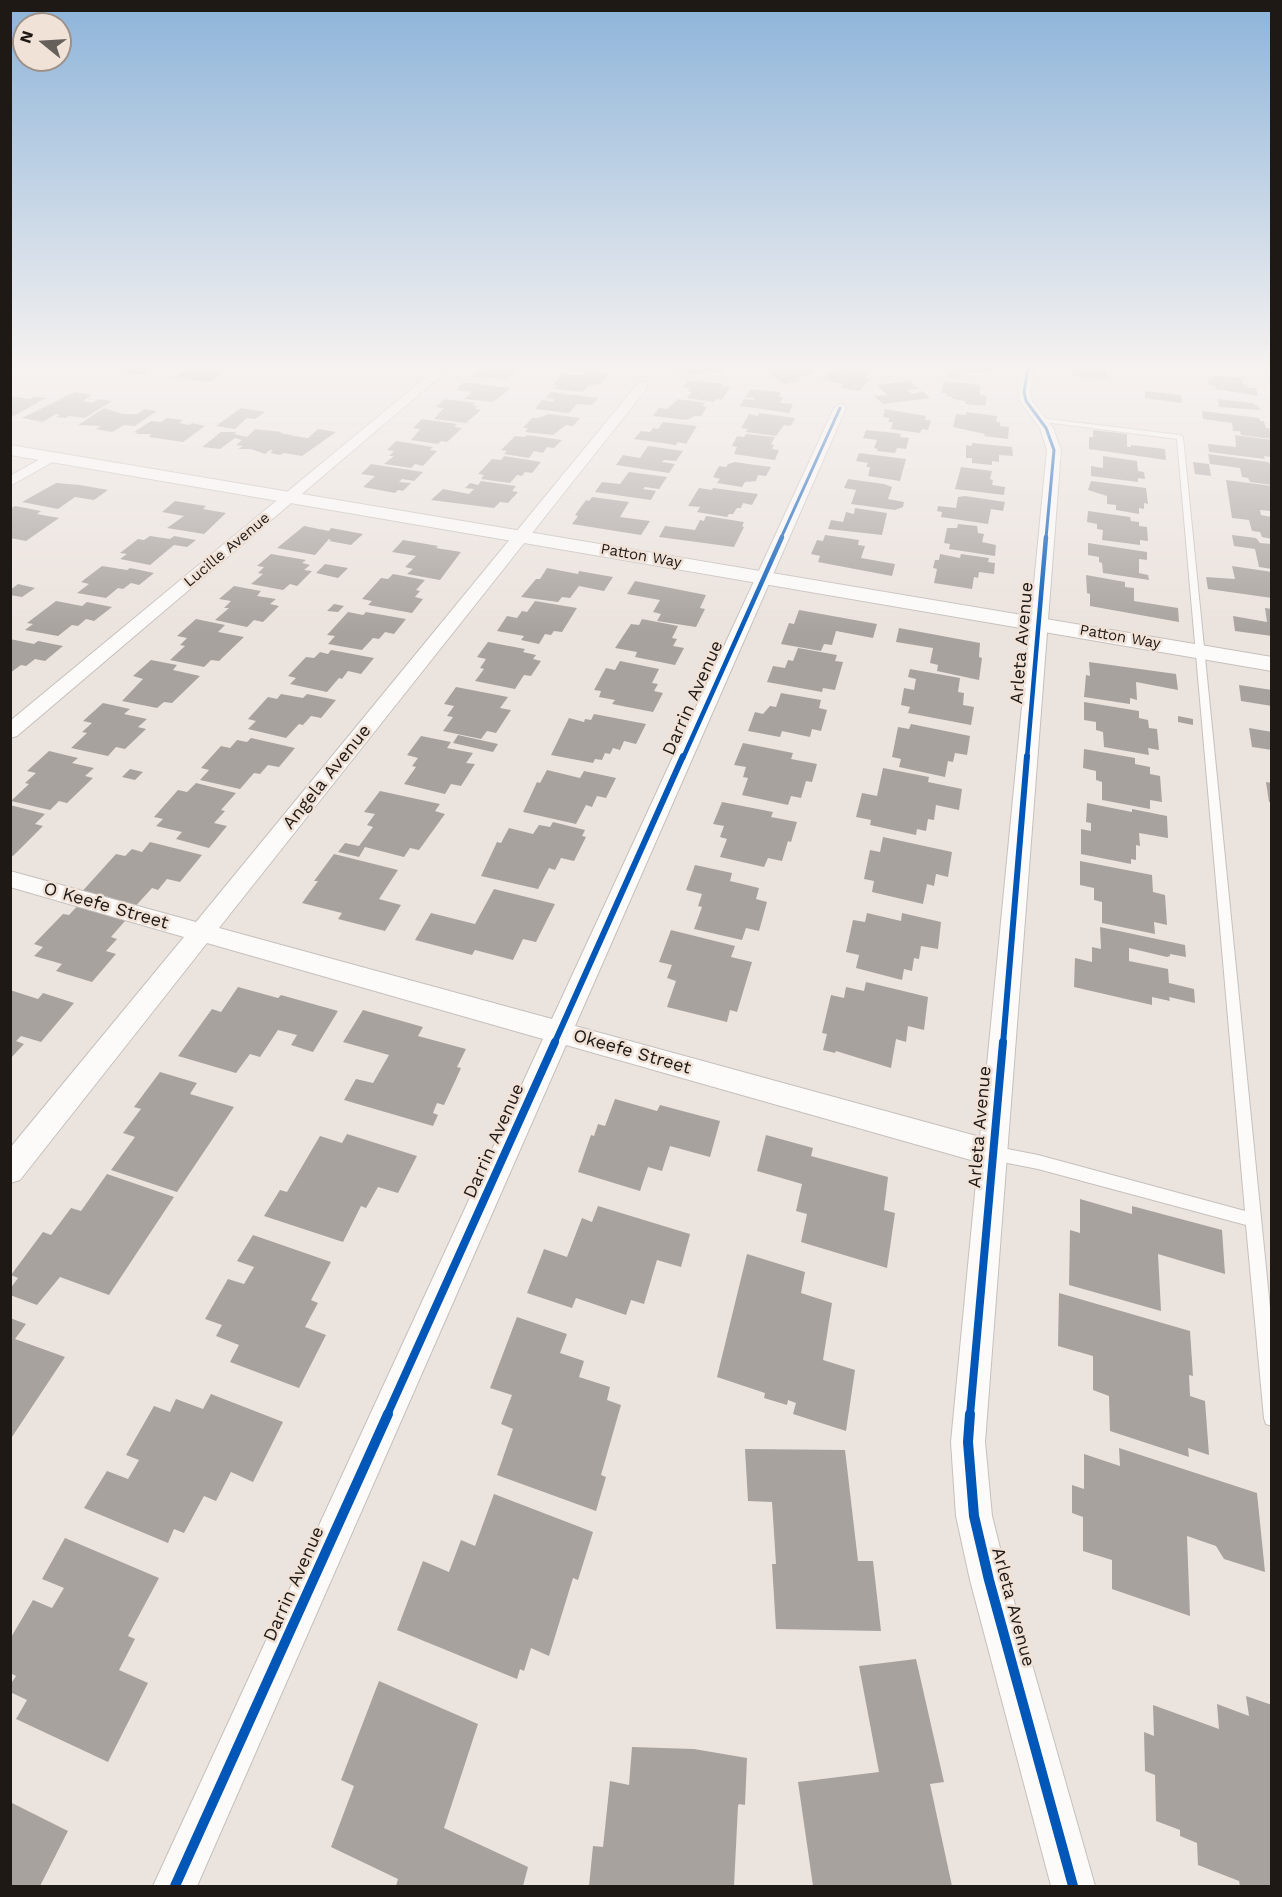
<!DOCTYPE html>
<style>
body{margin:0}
#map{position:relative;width:1282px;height:1897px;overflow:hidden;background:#ebe3de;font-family:"Work Sans",sans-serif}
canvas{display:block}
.frame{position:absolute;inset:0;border:12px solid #1e1915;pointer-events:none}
.north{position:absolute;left:12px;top:12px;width:60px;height:60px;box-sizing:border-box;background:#f1e2d8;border:2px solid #9d928a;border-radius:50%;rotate:288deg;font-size:16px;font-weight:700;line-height:24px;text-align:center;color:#1e1915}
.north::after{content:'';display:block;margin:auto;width:21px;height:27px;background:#66605b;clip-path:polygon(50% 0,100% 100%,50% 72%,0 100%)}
</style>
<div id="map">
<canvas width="1282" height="1897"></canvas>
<div class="frame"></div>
<div class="north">N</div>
</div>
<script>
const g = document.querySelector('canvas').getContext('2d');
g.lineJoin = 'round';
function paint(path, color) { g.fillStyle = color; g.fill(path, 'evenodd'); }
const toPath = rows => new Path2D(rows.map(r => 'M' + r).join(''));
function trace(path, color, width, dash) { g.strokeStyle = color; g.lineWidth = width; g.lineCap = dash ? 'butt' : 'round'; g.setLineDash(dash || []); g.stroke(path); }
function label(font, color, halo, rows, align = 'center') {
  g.font = font + ' "Work Sans",sans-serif'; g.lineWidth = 5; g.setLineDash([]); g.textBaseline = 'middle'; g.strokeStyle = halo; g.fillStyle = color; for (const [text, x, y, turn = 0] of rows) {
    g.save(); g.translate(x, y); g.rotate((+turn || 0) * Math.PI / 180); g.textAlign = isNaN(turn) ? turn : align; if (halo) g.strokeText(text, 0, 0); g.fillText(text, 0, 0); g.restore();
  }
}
paint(toPath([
 [122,368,153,368,141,375,116,372],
 [487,368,518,368,506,379,470,377,478,370,484,371],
 [670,368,722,368,723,372,685,374],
 [768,368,808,368,815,373,800,376,802,377,798,378,801,381,784,384,767,371,771,370],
 [840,368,870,373,866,378,870,378,860,391,841,388,843,384,822,380,830,370,836,372],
 [948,368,992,368,991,373,961,370,959,379,946,377],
 [1070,368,1106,371,1106,379,1072,375],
 [187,369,222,373,209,382,173,377],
 [587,371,608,374,601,384,588,386,582,392,555,389,558,386,553,385,562,373,576,375,584,374],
 [1213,375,1242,378,1243,384,1247,384,1248,388,1256,388,1258,396,1216,389,1215,386,1209,385,1208,377,1214,378],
 [688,380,723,384,722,386,730,387,722,400,716,399,714,402,687,398,692,392,688,392,690,388,683,387],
 [909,381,919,389,907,390,912,394,922,391,930,398,883,404,874,396,888,395,876,385],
 [944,381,980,385,980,395,987,396,985,406,965,404,966,401,952,399,952,397,946,396,947,393,941,393],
 [464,382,511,388,493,402,485,401,464,399,472,392,456,390],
 [751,389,781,392,779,396,783,398,780,403,793,404,789,413,740,406,744,399,754,400,755,398,745,397],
 [1145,391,1181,395,1182,403,1145,398],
 [75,392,92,395,82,401,92,403,98,399,112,401,85,418,69,416,66,418,56,417,60,415,56,414,43,422,22,418],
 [551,392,598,398,592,405,577,404,569,413,535,409,542,400,553,402,555,399,546,398],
 [10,396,30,399,35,397,46,398,12,417,10,417],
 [445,399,475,403,473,405,477,406,475,409,481,410,466,423,434,419,444,408,436,407],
 [678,399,705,403,702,406,707,407,701,416,695,416,686,420,653,416,659,408,667,409],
 [1218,399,1252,403,1258,406,1260,410,1219,407],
 [104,408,123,414,137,414,145,409,157,411,135,426,124,425,112,432,96,429,101,426,78,425],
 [241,408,265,412,255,419,247,418,235,429,216,426],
 [885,409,926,416,925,420,931,420,928,430,922,429,920,433,891,429,893,422,888,422,890,418,883,417],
 [1202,411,1259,418,1260,421,1264,421,1266,428,1269,428,1272,439,1241,435,1240,431,1233,431,1232,423,1203,419],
 [966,412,997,416,996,422,1000,422,1000,426,1009,427,1008,439,984,436,985,434,953,427,956,414,966,415],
 [759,413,795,418,791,426,784,425,776,436,746,432,748,429,741,428,749,414,758,416],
 [549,414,580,418,573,426,566,425,553,435,525,432,528,428,523,428,532,418,538,418],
 [167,418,183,420,179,423,189,425,192,423,205,426,183,442,149,437,151,434,135,434,138,433,134,432,151,421,161,422],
 [422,419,457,424,454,427,462,428,447,442,441,441,438,444,411,440,420,429,413,428],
 [663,422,697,426,686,444,678,442,676,445,634,439,641,431,650,432,653,428,658,429],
 [255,429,282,432,280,433,301,437,308,438,318,429,336,432,302,456,284,453,280,455,270,453,273,450,270,450,265,454,251,449,238,449,243,446,236,445,242,440,235,438,220,449,202,447,221,432,237,432,234,434,247,437],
 [866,430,895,433,901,434,900,437,909,438,906,449,897,448,895,453,877,451,878,449,874,448,877,440,863,438],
 [1093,430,1127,434,1127,447,1131,447,1131,445,1165,449,1166,460,1089,449,1089,437,1093,437],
 [746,434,775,437,771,444,774,445,772,449,779,450,775,460,734,454,737,447,732,446,737,436,744,437],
 [527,435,562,440,554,448,547,447,543,453,534,451,529,458,504,454,507,451,501,450,515,436,525,437],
 [1235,435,1272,440,1271,457,1264,456,1265,459,1209,452,1208,444,1236,447],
 [396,441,433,447,430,450,437,451,423,466,415,464,411,468,384,464,394,456,389,456,394,451,387,450],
 [972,443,1012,447,1013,456,999,455,999,462,992,461,992,465,972,463,972,458,966,458,966,445,972,446],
 [648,446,683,451,676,461,664,460,662,462,675,464,669,473,616,465,623,455,640,458],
 [859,453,906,459,900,481,868,476,870,467,866,467,868,463,856,461],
 [1208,454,1268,462,1272,466,1272,485,1250,482,1248,478,1242,477,1240,468,1210,464],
 [504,456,541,462,532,473,525,472,522,476,517,475,510,483,481,479,484,475,478,474,492,459,501,460],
 [1103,456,1137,461,1138,471,1144,472,1145,479,1138,478,1138,482,1091,476,1091,466,1103,468],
 [735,462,748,464,771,467,766,476,758,475,756,481,745,482,742,487,717,483,720,479,713,477,719,466,726,467,728,464],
 [1193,462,1209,464,1211,476,1195,474],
 [371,464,423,472,414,481,402,479,399,482,411,483,403,491,398,490,395,493,363,487,375,476,361,474],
 [961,467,992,471,990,479,993,480,992,485,1005,487,1004,495,955,489],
 [629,472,667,477,659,489,645,487,643,489,656,491,651,500,595,492,602,482,620,484],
 [848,479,884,484,892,487,888,499,904,502,903,507,895,510,851,504,856,490,844,488],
 [1226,480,1272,486,1272,511,1260,510,1261,515,1272,517,1272,539,1262,537,1260,532,1252,531,1249,520,1232,518],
 [481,481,516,486,512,491,518,492,508,503,500,502,494,508,431,500,443,489,469,494,474,489,465,488,470,483,478,485],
 [1091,481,1146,488,1148,504,1144,503,1144,509,1139,508,1139,514,1116,510,1116,505,1107,504,1107,496,1088,490],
 [56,483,80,485,108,490,94,500,75,497,58,509,22,502],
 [699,488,712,490,713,488,758,494,752,505,743,503,741,508,737,508,733,514,729,514,727,517,697,512,700,507,688,506],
 [965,496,1005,502,1003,511,991,509,988,524,941,517,942,512,937,511,938,506,956,508,958,497],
 [592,497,629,502,620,517,650,521,641,535,572,524,578,516,575,515,586,500,589,501],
 [175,501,206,506,203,509,226,513,204,534,167,528,184,516,162,512],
 [15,506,41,511,37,514,59,518,26,541,10,538,10,509],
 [855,508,887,513,882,535,828,529,831,520,843,522,846,512,854,514],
 [1088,511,1130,517,1131,521,1139,522,1139,526,1147,527,1148,541,1140,540,1140,545,1102,540,1103,530,1097,529,1097,524,1087,522],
 [706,516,744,522,742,526,744,527,734,547,659,537,665,526,695,530,700,520,704,521],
 [958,524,977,526,978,533,984,534,982,542,996,545,995,556,949,549,950,544,944,543,947,528,957,528],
 [304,526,329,531,331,528,363,534,351,545,329,541,331,540,329,539,315,555,277,548],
 [825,535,859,540,858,545,865,546,861,558,895,564,892,576,818,562,820,556,811,554,817,540,823,541],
 [1232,535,1256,538,1260,543,1272,544,1272,569,1259,567,1255,549,1234,546],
 [150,536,170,539,174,536,196,540,187,547,174,545,150,565,120,559,127,554,120,553,138,539,144,540],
 [403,540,438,546,436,548,461,552,440,580,407,574,413,569,405,567,416,556,392,552],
 [1088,543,1147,552,1147,560,1139,559,1139,573,1148,575,1149,580,1103,573,1102,563,1099,562,1099,557,1088,555],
 [271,554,306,560,302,563,310,565,304,570,312,571,297,586,290,584,283,590,251,584,263,574,258,573,264,567,257,566],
 [940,554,960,558,961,554,989,558,988,562,995,563,994,574,979,572,978,578,974,577,972,589,934,583,937,569,933,568,935,560,939,560],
 [325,564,348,568,338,578,316,573],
 [102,566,127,570,130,568,154,573,139,585,131,583,123,589,118,588,106,598,77,593,89,584,81,582],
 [1232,566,1272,572,1272,598,1208,589,1206,577,1235,579],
 [547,568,578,574,579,571,613,577,604,591,579,586,570,598,562,597,558,602,521,597,536,579,540,579],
 [393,574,425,580,416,590,420,591,415,597,423,599,412,613,368,605,372,601,362,599,381,578,388,579],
 [1086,575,1125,582,1125,587,1134,588,1134,601,1178,608,1179,622,1090,606,1090,594,1087,593],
 [635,581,706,595,700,608,705,609,696,627,657,621,661,614,653,612,660,600,627,594],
 [18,584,35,588,22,597,10,595,10,590],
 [234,586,261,591,257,596,276,599,270,604,279,606,263,622,254,620,247,627,215,620,229,608,224,608,231,601,219,599],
 [56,601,82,606,87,602,112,607,94,621,86,619,78,626,72,625,58,636,25,630,33,624,27,623],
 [535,601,577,608,562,632,554,631,551,635,545,634,539,644,521,640,524,636,497,631,507,616,517,618,522,611,527,612],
 [334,604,344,606,338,612,327,611],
 [1265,608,1272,609,1272,636,1235,631,1233,616,1267,622],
 [799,610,877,624,873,638,836,631,832,645,824,644,821,651,781,644,789,623,794,624],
 [348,612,363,615,366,612,406,619,394,634,385,632,379,639,373,638,362,650,328,644,335,636,327,635],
 [196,619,225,625,218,632,244,637,219,661,211,660,204,667,170,660,185,646,180,645,187,638,177,636],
 [642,619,678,626,672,638,677,639,673,646,684,648,675,665,635,657,637,652,615,648,631,624,639,625],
 [899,628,980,643,979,657,982,658,979,680,937,671,938,665,930,663,933,648,896,642],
 [10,639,34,644,38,641,63,646,45,661,35,659,26,666,21,665,10,673],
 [488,642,525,649,523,652,536,655,533,659,541,661,531,676,524,675,515,689,475,681,484,669,480,668,486,659,477,657],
 [798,648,837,655,835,661,843,662,835,690,823,688,822,692,767,682,773,666,785,668,788,660,793,661],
 [331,650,374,658,361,674,348,671,342,679,339,678,327,692,290,684,296,678,288,676,306,657,314,658,320,652,328,654],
 [151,660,177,665,173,670,200,676,172,703,164,702,157,708,122,701,143,679,133,676],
 [620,661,659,669,652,683,658,684,654,691,663,693,653,712,612,704,615,700,599,697,601,691,594,690,606,668,615,670],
 [1089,662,1176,674,1178,690,1136,682,1137,700,1130,698,1130,704,1084,697,1086,675,1090,676],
 [910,669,960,678,958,692,964,693,963,705,974,707,971,725,908,713,910,707,901,705,904,688,914,690,916,679,908,677],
 [1239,685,1272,690,1272,706,1241,701],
 [456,687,508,697,500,708,511,710,496,733,487,731,481,739,443,731,453,717,447,716,454,706,444,704],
 [781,693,821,700,819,708,827,710,821,731,812,729,810,737,782,731,780,737,748,731,755,712,763,714,770,706,776,707],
 [281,694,303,698,307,694,336,700,321,718,311,716,303,725,299,724,286,738,248,729,256,721,248,719,268,697,277,699],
 [1084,702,1139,711,1139,718,1148,720,1149,728,1157,729,1159,750,1148,748,1149,755,1104,747,1103,732,1096,730,1096,722,1084,720],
 [103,703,130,709,124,714,147,719,138,727,146,729,125,749,116,747,108,756,71,748,87,733,82,732,92,723,83,721],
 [594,714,646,724,636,744,624,741,620,750,613,748,610,754,605,753,602,760,595,759,593,763,551,755,569,718,584,722,585,719,591,720],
 [1178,716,1193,719,1193,725,1178,722],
 [911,724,970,736,967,755,955,753,953,762,948,761,945,777,899,767,901,759,892,757,898,727,909,729],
 [1249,728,1272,732,1272,750,1252,747],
 [458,735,498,744,493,752,453,743],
 [421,736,451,742,447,748,473,753,466,763,475,764,461,786,451,784,445,794,404,784,416,767,412,766,418,758,407,755],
 [251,738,295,748,279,767,268,765,260,774,254,773,240,789,200,780,209,770,201,768,221,746,230,748,237,740,247,742],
 [743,743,793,753,791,759,817,764,812,782,806,781,801,798,791,796,788,805,742,795,748,778,743,777,746,767,734,765],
 [1084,749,1135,758,1135,764,1150,767,1150,774,1160,776,1162,802,1150,800,1150,809,1102,800,1102,782,1096,780,1096,771,1083,768],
 [49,751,78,758,72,763,94,768,85,776,93,778,67,803,59,801,50,810,11,801,29,784,25,783,36,773,27,771],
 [883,768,929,777,928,782,962,789,959,810,936,805,934,820,928,819,926,831,917,829,916,835,870,825,871,820,856,817,862,793,877,796],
 [130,769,143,772,135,780,122,777],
 [547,770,580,778,584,771,616,778,606,798,597,796,592,807,586,805,576,824,523,812,537,782,540,783],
 [1266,782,1272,783,1272,802,1269,802],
 [196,783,236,793,221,810,225,811,214,823,227,826,209,848,176,839,182,832,156,826,163,819,154,817,178,790,187,792],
 [380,791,440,804,435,811,445,814,419,850,410,848,404,857,365,847,359,857,338,852,345,843,359,846,373,827,367,825,375,814,364,812],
 [722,802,773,812,771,817,797,822,791,842,788,841,782,861,768,858,764,867,720,857,727,839,720,837,724,826,713,824],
 [1087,803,1132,812,1132,809,1167,816,1168,838,1139,833,1140,846,1136,845,1136,860,1131,859,1131,864,1081,854,1081,829,1091,831,1091,823,1086,822],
 [10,805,45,814,35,824,43,826,13,856,10,855],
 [553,822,585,830,582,836,586,837,574,861,561,858,555,870,549,868,538,889,481,876,497,842,501,843,509,828,533,834,539,825,550,827],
 [883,837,952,852,948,877,936,874,934,886,927,884,923,904,872,892,874,881,864,879,870,850,880,852],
 [150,842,202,855,180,882,167,879,158,890,152,888,132,910,78,896,116,854,125,856,132,849,142,852],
 [334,854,398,870,379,899,401,905,385,931,338,919,342,913,302,903,318,881,314,881],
 [1080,861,1152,875,1153,892,1165,895,1167,925,1154,922,1155,934,1102,923,1102,902,1094,900,1094,888,1080,885],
 [695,865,732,873,730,881,759,888,756,899,767,902,759,931,746,928,742,940,694,929,702,907,698,906,702,894,686,890],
 [494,889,555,904,536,942,523,939,513,960,475,950,472,955,415,940,431,913,475,924],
 [82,901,131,914,111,937,117,939,106,951,116,954,92,982,56,971,62,964,34,956,43,947,34,944,63,914,69,915],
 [867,913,901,921,902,913,941,922,938,949,921,946,919,959,914,958,912,971,904,969,902,980,856,968,859,955,846,952,853,920,865,922],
 [1100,927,1185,945,1186,957,1170,954,1170,956,1167,957,1129,948,1129,961,1168,969,1169,983,1194,989,1195,1003,1169,997,1170,1001,1152,997,1152,1005,1074,987,1075,958,1092,962,1092,947,1101,949],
 [671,930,735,946,731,957,752,962,737,1012,730,1010,727,1022,667,1007,676,981,667,978,672,965,659,962],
 [866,982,928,997,924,1030,908,1026,906,1042,896,1039,891,1068,836,1051,835,1053,823,1050,827,1034,822,1033,831,995,844,998,846,987,864,991],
 [238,987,278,998,281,995,338,1011,313,1052,291,1045,297,1035,278,1030,260,1057,250,1054,236,1073,178,1056,212,1009,221,1012],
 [10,990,38,999,43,993,74,1003,41,1042,21,1036,16,1041,24,1044,10,1059],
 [363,1010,423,1027,418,1036,466,1049,457,1067,461,1068,457,1077,444,1105,437,1103,433,1113,438,1115,433,1126,344,1100,356,1079,373,1083,389,1055,343,1042],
 [160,1072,197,1083,190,1094,234,1107,177,1192,111,1170,135,1137,123,1133,141,1109,134,1107],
 [615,1099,657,1111,660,1105,720,1121,710,1157,670,1146,662,1171,648,1167,640,1191,578,1172,591,1135,594,1136,598,1124,605,1126],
 [347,1134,417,1156,398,1193,378,1187,366,1208,361,1206,343,1242,264,1216,280,1190,287,1192,320,1136,342,1143],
 [766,1135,813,1148,811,1156,888,1177,884,1210,895,1213,887,1268,801,1242,807,1214,796,1211,802,1184,757,1171],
 [107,1174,174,1197,109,1295,60,1277,37,1305,10,1295,10,1289,18,1278,11,1275,43,1232,51,1235,71,1208,81,1211],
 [1080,1199,1132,1214,1132,1206,1222,1230,1225,1274,1158,1254,1161,1311,1069,1285,1070,1230,1080,1233],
 [598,1206,690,1234,681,1267,657,1260,644,1304,631,1300,626,1315,576,1298,572,1308,527,1293,544,1249,567,1257,582,1218,592,1222],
 [253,1235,331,1262,311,1300,318,1303,305,1327,326,1335,299,1388,230,1362,239,1345,216,1336,222,1325,205,1319,228,1279,244,1284,254,1267,237,1261],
 [747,1254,805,1272,801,1293,832,1303,823,1360,855,1370,846,1431,793,1414,796,1403,788,1400,787,1405,764,1398,765,1393,717,1377],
 [1059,1293,1190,1331,1193,1376,1189,1375,1190,1396,1205,1401,1209,1455,1188,1448,1189,1457,1110,1431,1109,1396,1093,1390,1093,1356,1058,1346],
 [517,1317,567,1334,560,1353,584,1361,579,1377,610,1387,607,1400,621,1405,601,1475,606,1477,596,1511,497,1475,513,1429,501,1424,512,1395,490,1388],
 [10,1318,26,1324,15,1339,65,1357,10,1440],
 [211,1394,283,1422,253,1482,231,1472,216,1501,204,1496,184,1533,174,1529,168,1543,84,1508,107,1471,128,1479,139,1460,126,1455,154,1406,170,1412,176,1399,203,1409],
 [1119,1448,1257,1493,1265,1572,1224,1559,1216,1546,1187,1536,1190,1616,1112,1589,1112,1560,1083,1551,1083,1517,1072,1513,1072,1485,1084,1489,1084,1454,1120,1466],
 [745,1449,845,1450,858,1561,873,1561,881,1631,776,1629,772,1564,776,1564,772,1502,748,1501],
 [494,1494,593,1532,578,1580,573,1578,549,1656,531,1648,524,1671,520,1669,517,1679,397,1630,423,1561,449,1572,461,1540,475,1546],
 [65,1538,159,1578,128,1636,135,1639,119,1670,148,1683,108,1762,16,1719,27,1700,10,1692,10,1685,16,1676,10,1673,10,1639,33,1600,52,1608,64,1588,42,1579],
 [916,1659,944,1782,930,1784,952,1886,813,1886,798,1782,879,1772,859,1666],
 [379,1681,478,1724,444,1828,528,1867,523,1886,396,1886,398,1879,331,1847,354,1786,341,1780],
 [1246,1696,1272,1705,1272,1886,1240,1886,1239,1881,1198,1865,1197,1843,1180,1836,1180,1830,1156,1821,1155,1775,1145,1771,1144,1732,1154,1736,1153,1705,1219,1729,1217,1704,1249,1716],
 [632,1747,694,1749,747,1758,745,1805,739,1804,738,1806,734,1886,589,1886,593,1846,603,1847,610,1781,629,1785],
 [10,1802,68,1831,40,1886,10,1886]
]), '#a8a29e');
const service = toPath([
 [1039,418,1180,435,1183,437,1272,1328,1272,1426,1266,1424,1264,1418,1246,1225,1038,1169,992,1160,987,1158,985,1153,987,1148,992,1146,1038,1155,1245,1211,1177,439,1037,421,1037,419,1039,418]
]);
const minor = toPath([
 [437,368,450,368,17,736,10,738,10,721,437,368],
 [1022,368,1034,368,1030,392,1032,401,1053,428,1061,450,985,1442,992,1516,1008,1580,1095,1886,1051,1886,970,1580,956,1516,951,1442,978,1162,566,1045,197,1886,153,1886,543,1039,207,943,20,1180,10,1183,10,1148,184,937,10,887,10,871,196,922,639,382,647,382,647,388,219,928,552,1019,834,408,840,404,844,405,846,408,575,1026,980,1137,1047,450,1040,428,1020,401,1018,392,1022,368],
 [51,453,56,454,58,457,56,460,10,486,10,476,51,453]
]);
const tertiary = toPath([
 [10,445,1272,657,1272,671,10,455,10,445]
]);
trace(service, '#c6c0bc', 2);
trace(minor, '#c6c0bc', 2);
trace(tertiary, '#c6c0bc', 2);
paint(service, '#fcfbfa');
paint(minor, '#fcfbfa');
paint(tertiary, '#fcfbfa');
trace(toPath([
 [1028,368,1024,392,1026,401,1046,428,1054,450,1046,538],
 [781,538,840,408]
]), '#0057b8', 3);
trace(toPath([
 [683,758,782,537],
 [1027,758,1046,537]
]), '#0057b8', 4.5);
trace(toPath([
 [554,1044,683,756],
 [1003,1044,1027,756]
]), '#0057b8', 6);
trace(toPath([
 [387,1415,555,1042],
 [970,1415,1003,1042]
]), '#0057b8', 8);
trace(toPath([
 [970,1414,968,1442,974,1516,989,1580,1073,1886],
 [175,1886,388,1414]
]), '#0057b8', 10);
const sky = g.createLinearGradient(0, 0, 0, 634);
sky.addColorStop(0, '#8db4da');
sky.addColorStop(0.58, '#f6f2f0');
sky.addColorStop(1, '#f6f2f000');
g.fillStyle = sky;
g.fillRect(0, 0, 1282, 634);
label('15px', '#1e1915', '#f1e2d8', [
 ["Lucille Avenue",227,550,-40],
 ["Patton Way",641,556,10],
 ["Patton Way",1120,637,10]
]);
label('18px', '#1e1915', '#f1e2d8', [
 ["Arleta Avenue",1022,643,-85],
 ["Darrin Avenue",693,698,-66],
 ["Angela Avenue",327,777,-51],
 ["O Keefe Street",106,906,16],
 ["Okeefe Street",632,1052,16],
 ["Arleta Avenue",980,1127,-85],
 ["Darrin Avenue",494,1141,-66],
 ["Darrin Avenue",294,1584,-66],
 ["Arleta Avenue",1013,1607,75]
]);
</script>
